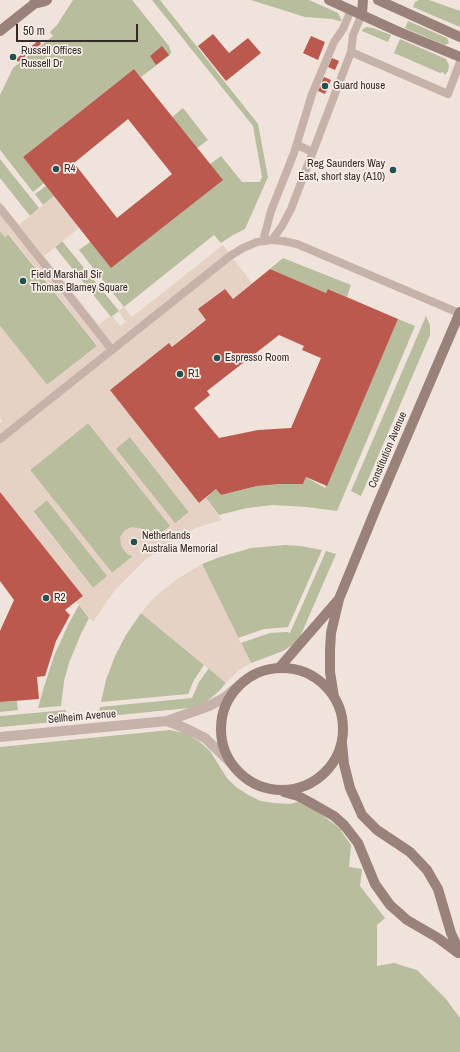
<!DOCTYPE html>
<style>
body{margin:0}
#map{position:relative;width:460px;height:1052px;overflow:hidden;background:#efe3dc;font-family:"Archivo Narrow",sans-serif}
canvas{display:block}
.scale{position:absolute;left:16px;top:24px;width:122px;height:18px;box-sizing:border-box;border:2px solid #342a28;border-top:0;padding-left:5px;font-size:12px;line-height:14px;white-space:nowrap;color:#342a28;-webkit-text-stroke:3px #f8eee8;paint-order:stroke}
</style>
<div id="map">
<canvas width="460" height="1052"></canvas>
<div class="scale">50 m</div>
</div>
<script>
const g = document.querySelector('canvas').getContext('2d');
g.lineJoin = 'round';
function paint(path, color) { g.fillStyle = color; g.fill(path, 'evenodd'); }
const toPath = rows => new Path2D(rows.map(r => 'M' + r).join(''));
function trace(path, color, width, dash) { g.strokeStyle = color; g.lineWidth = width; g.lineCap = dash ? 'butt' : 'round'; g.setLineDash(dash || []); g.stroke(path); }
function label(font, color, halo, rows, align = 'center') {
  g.font = font + ' "Archivo Narrow",sans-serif'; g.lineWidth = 3.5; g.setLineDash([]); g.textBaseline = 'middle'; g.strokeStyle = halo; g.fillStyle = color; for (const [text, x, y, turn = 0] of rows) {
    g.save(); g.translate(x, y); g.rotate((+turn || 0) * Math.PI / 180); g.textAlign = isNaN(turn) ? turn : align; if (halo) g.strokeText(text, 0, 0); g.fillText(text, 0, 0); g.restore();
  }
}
paint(toPath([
 [73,0,132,0,169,46,171,52,170,55,141,77,134,69,23,157,44,183,33,192,0,150,0,95,13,68,53,36,50,32,57,25],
 [152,0,160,0,258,124,268,177,245,229,233,235,221,243,214,235,124,307,79,250,90,242,210,164,221,156,242,182,260,182,262,177,253,126],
 [251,0,309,0,338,13,342,21,339,21,332,19,305,17],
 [419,0,429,0,460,11,460,27,413,7,415,2],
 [408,21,447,38,449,43,445,45,405,28],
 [366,27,373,28,391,35,388,42,362,31,362,30],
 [400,39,446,59,449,66,448,71,445,75,443,72,440,73,394,53],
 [183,108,208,140,197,148,172,117],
 [0,159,39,208,30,216,0,178],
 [46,186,54,196,43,205,35,194],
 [0,231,5,237,8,234,97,346,47,385,0,326],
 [62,241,119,311,111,317,55,247],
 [283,258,351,285,347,297,329,289,326,293,270,269],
 [426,316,430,325,430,335,361,496,351,491],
 [398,319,415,326,337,511,307,507,273,505,247,508,219,515,206,498,216,489,221,495,257,486,280,484,303,484,306,477,325,488],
 [88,423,171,526,156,537,127,554,133,556,112,573,30,470],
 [130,437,189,512,175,524,115,448],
 [47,500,108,576,93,588,33,511],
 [285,545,300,546,322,550,288,627,264,629,238,638,202,564,220,557,251,548],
 [326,551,336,554,300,637,294,644,283,651,251,663,241,643,270,633,287,632,290,633],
 [79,605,89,618,80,636,69,663,64,681,61,706,38,708,43,690,54,656,68,625],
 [141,613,204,665,194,680,188,694,101,702,106,680,115,656,126,635],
 [209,668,226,683,218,692,205,703,189,708,99,717,100,707,192,698,199,682],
 [17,701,18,710,0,712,0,702],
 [66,710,65,721,0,727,0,716],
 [170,730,185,733,200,742,210,751,227,778,236,787,250,796,261,801,274,803,290,804,298,802,318,812,342,830,341,831,351,845,349,867,362,869,360,886,385,918,377,925,377,966,394,963,417,970,446,999,460,1018,460,1052,0,1052,0,747]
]), '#b7bd9d');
paint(toPath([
 [54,196,79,228,44,256,99,325,110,316,111,317,112,316,120,326,126,322,118,311,124,307,132,317,223,245,252,283,172,347,169,344,110,390,199,503,206,498,222,520,196,528,180,536,145,560,117,588,107,601,93,622,76,601,83,596,0,492,0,423,2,421,0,418,0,326,47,385,97,346,9,234,5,237,0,231,0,201,19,225],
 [88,423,170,526,157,537,149,538,145,531,140,528,131,527,125,530,120,537,121,546,126,553,133,556,112,573,30,470],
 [130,437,189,512,175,523,116,449],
 [47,500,107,576,93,588,33,512],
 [202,564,251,663,239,670,226,683,141,613,154,598,174,581]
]), '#e6d2c4');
paint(toPath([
 [213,34,229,53,248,38,261,53,226,81,198,46],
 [311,36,325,42,318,60,303,53],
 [39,40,41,44,18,62,16,59],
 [162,46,169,55,156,65,150,56],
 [332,58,339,61,335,70,328,67],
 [134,69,223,180,111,268,23,157],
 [128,119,172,174,117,218,74,163],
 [324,77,331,80,325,94,318,91],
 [270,269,326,293,328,289,398,319,327,486,306,477,303,484,280,484,257,486,221,495,216,489,199,503,110,390,169,343,172,347,206,320,198,309,225,289,233,299],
 [279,335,304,346,302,350,321,358,291,428,258,430,219,438,194,408,210,395,207,391],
 [0,492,83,596,65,610,70,615,56,641,45,676,37,677,39,699,0,702,0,631,14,600,0,581]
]), '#bb594e');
trace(toPath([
 [351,52,448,94,460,62],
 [297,145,313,152],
 [0,208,112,350],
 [272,240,282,226,291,209,351,52,353,35,362,14],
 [263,241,271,211,294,153,312,94,334,42,343,29,351,10],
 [0,439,230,256,243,248,257,242,272,240,283,241,297,244,459,313]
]), '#c6b2a9', 8);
trace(toPath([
 [167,721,185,728,205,738,233,765],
 [0,737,167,721,209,706,224,698,237,687]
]), '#c6b2a9', 10);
trace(toPath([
 [329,0,397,31,460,57],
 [378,0,460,37],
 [34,4,42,2,47,0],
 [362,14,363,0],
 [0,31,34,4,35,0],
 [279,668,338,600],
 '221 729a61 61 0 1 1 122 0a61 61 0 1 1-122 0Z',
 [334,697,330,672,330,650,331,633,339,599,377,506,460,312],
 [342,744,344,764,350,788,362,815,377,830,410,852,427,870,438,889,451,933,460,953],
 [284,792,298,796,311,803,334,816,344,825,358,843,375,884,390,905,407,920,438,938,458,953]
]), '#9a817a', 10);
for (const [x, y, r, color] of [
 [13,57,4,"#21524e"],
 [325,86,4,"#21524e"],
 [56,169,4,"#21524e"],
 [393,170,4,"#21524e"],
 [23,281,4,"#21524e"],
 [217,358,4,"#21524e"],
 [180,374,4,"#21524e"],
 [134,542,4,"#21524e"],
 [46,598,4,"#21524e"]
]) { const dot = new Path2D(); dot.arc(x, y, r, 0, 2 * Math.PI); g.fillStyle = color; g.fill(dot); trace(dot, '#f8eee8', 1.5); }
label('11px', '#342a28', '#f8eee8', [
 ["Russell Offices",21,51],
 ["Russell Dr",21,64],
 ["Guard house",333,86],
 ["Reg Saunders Way",385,164,"right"],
 ["East, short stay (A10)",385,177,"right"],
 ["R4",64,169],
 ["Field Marshall Sir",31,275],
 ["Thomas Blamey Square",31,288],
 ["Espresso Room",225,358],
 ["R1",188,374],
 ["Netherlands",142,536],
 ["Australia Memorial",142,549],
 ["R2",54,598]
], 'left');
label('11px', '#342a28', '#f8eee8', [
 ["Constitution Avenue",388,450,-67],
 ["Sellheim Avenue",82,717,-5]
]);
</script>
